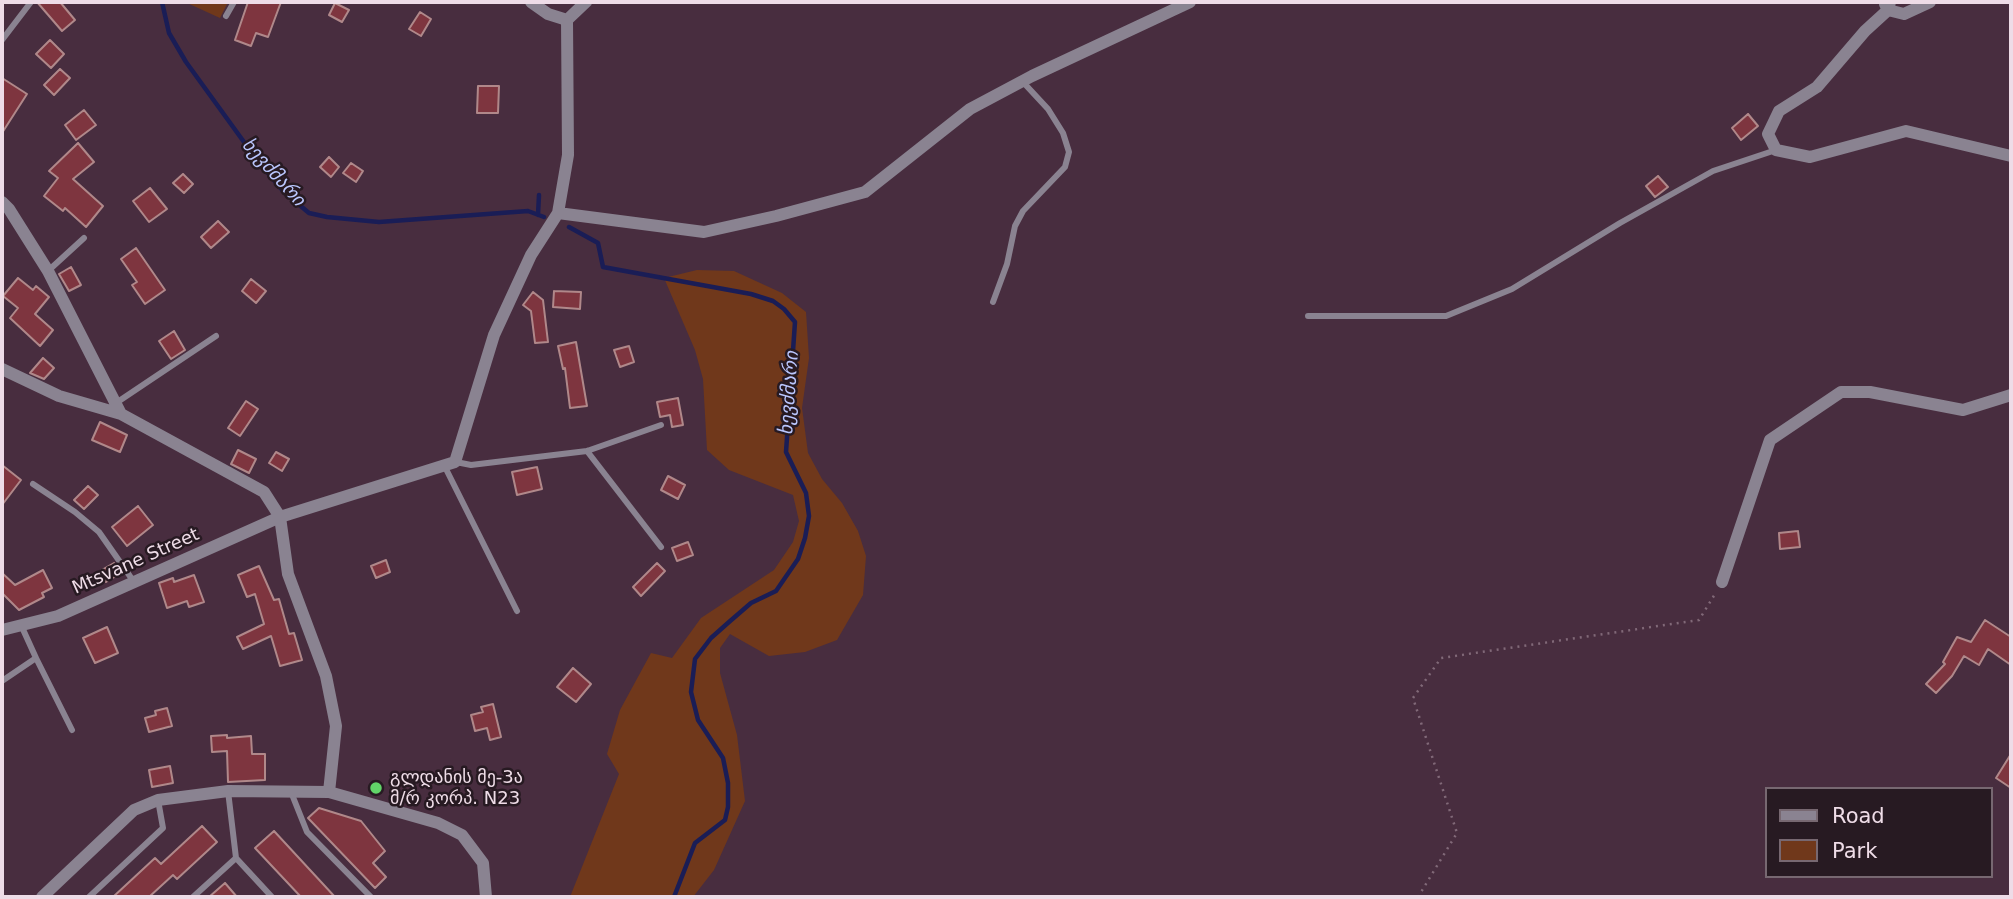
<!DOCTYPE html>
<meta charset="utf-8">
<style>
body{margin:0}
#map{position:relative;width:2013px;height:899px;overflow:hidden;background:#482d3f;font-family:"DejaVu Sans",sans-serif}
canvas{display:block}
.frame{position:absolute;inset:0;border:4px solid #eedce7;pointer-events:none}
.legend{position:absolute;left:1765px;top:787px;width:228px;height:91px;box-sizing:border-box;background:#271a22;border:2px solid #776871;margin:0;padding:9px 12px;list-style:none;font-size:21px;color:#eedce7}
.legend li{display:flex;align-items:center;gap:14px;height:35px}
.legend b{width:35px;border:2px solid #776871}
</style>
<div id="map">
<canvas width="2013" height="899"></canvas>
<div class="frame"></div>
<ul class="legend">
<li><b style="height:9px;background:#8a8391"></b>Road</li>
<li><b style="height:19px;background:#70381b"></b>Park</li>
</ul>
</div>
<script>
const g = document.querySelector('canvas').getContext('2d');
g.lineJoin = 'round';
function paint(path, color) { g.fillStyle = color; g.fill(path, 'evenodd'); }
const toPath = rows => new Path2D(rows.map(r => 'M' + r).join(''));
function trace(path, color, width, dash) { g.strokeStyle = color; g.lineWidth = width; g.lineCap = dash ? 'butt' : 'round'; g.setLineDash(dash || []); g.stroke(path); }
function label(font, color, halo, rows, align = 'center') {
  g.font = font + ' "DejaVu Sans","Noto Sans Georgian",sans-serif'; g.lineWidth = 5; g.setLineDash([]); g.textBaseline = 'middle'; g.strokeStyle = halo; g.fillStyle = color; for (const [text, x, y, turn = 0] of rows) {
    g.save(); g.translate(x, y); g.rotate((+turn || 0) * Math.PI / 180); g.textAlign = isNaN(turn) ? turn : align; if (halo) g.strokeText(text, 0, 0); g.fillText(text, 0, 0); g.restore();
  }
}
paint(toPath([
 [185,2,228,2,220,18],
 [697,270,734,271,782,293,806,312,809,358,802,408,808,453,822,479,842,503,858,531,866,556,863,595,837,640,805,652,769,656,730,634,720,648,720,673,737,735,745,801,714,870,693,897,570,897,619,774,607,754,620,710,651,653,672,658,701,618,774,570,793,542,799,521,793,495,729,470,707,450,703,379,695,350,664,278]
]), '#70381b');
trace(toPath([
 [162,2,169,33,186,62,257,160,284,192,309,213,327,217,379,222,528,211,544,217],
 [538,215,539,195],
 [569,227,598,243,603,267,751,294,773,301,784,309,795,322,786,452,806,493,809,516,805,538,798,559,776,591,751,603,729,622,711,638,695,659,691,692,698,720,723,758,728,783,728,807,725,820,695,843,674,897]
]), '#1a1d56', 4.5);
const building = toPath([
 [37,2,60,2,75,20,62,31,37,2],
 [248,2,281,2,268,37,256,33,251,46,235,40,248,2],
 [335,3,349,10,342,22,329,15,335,3],
 [420,12,431,19,421,36,409,29,420,12],
 [50,40,64,54,51,68,36,54,50,40],
 [60,69,70,78,54,95,44,85,60,69],
 [2,78,27,94,2,133,2,78],
 [478,86,499,86,498,113,477,113,478,86],
 [84,110,96,125,76,140,65,125,84,110],
 [1748,114,1758,126,1741,140,1732,128,1748,114],
 [78,143,94,162,73,179,103,206,86,227,65,208,63,211,44,196,58,178,49,171,78,143],
 [329,157,339,167,331,177,320,167,329,157],
 [351,163,363,171,356,182,343,173,351,163],
 [183,174,193,184,184,193,173,183,183,174],
 [1658,176,1668,187,1655,197,1646,186,1658,176],
 [150,188,167,209,149,222,133,201,150,188],
 [218,221,229,232,211,248,201,237,218,221],
 [136,248,165,290,145,304,132,285,137,282,121,259,136,248],
 [71,267,81,285,69,291,59,274,71,267],
 [18,278,33,290,36,286,49,297,35,314,53,330,40,346,10,318,18,308,3,296,18,278],
 [251,279,266,291,256,303,242,291,251,279],
 [554,291,581,292,580,309,553,307,554,291],
 [533,292,543,300,548,342,535,343,531,311,523,305,533,292],
 [174,331,185,350,171,359,159,341,174,331],
 [576,342,587,406,570,408,565,368,563,369,558,346,576,342],
 [629,346,634,362,620,367,614,350,629,346],
 [43,358,54,368,44,379,30,373,43,358],
 [678,398,683,425,672,427,670,415,660,417,657,402,678,398],
 [246,401,258,409,240,436,228,428,246,401],
 [100,422,127,435,120,452,92,440,100,422],
 [238,450,256,459,249,473,231,464,238,450],
 [276,452,289,459,282,471,269,463,276,452],
 [2,465,21,480,2,505,2,465],
 [537,467,542,489,517,495,512,472,537,467],
 [668,476,685,485,678,499,661,490,668,476],
 [88,486,98,495,84,509,74,500,88,486],
 [138,506,153,525,127,546,112,527,138,506],
 [1798,531,1800,547,1780,549,1779,533,1798,531],
 [688,542,693,555,677,561,672,548,688,542],
 [386,560,390,572,376,578,371,566,386,560],
 [114,563,121,573,106,582,100,571,114,563],
 [657,563,665,571,641,596,633,587,657,563],
 [259,566,274,600,279,599,289,634,294,633,302,660,280,666,271,636,243,649,237,637,264,624,255,594,247,597,238,575,259,566],
 [43,570,52,588,42,593,44,597,19,610,2,593,2,573,15,585,43,570],
 [194,575,204,602,189,607,187,601,167,608,159,583,173,578,174,582,194,575],
 [1985,620,2011,637,2011,665,1988,649,1979,665,1964,656,1952,676,1936,693,1926,684,1945,664,1943,662,1957,637,1971,642,1985,620],
 [107,627,118,653,95,663,83,638,107,627],
 [573,668,591,684,576,702,557,687,573,668],
 [493,704,501,737,490,740,487,728,475,731,471,715,483,712,481,707,493,704],
 [167,708,172,726,149,732,145,718,156,715,155,711,167,708],
 [227,735,227,738,251,736,252,754,265,754,265,780,228,782,227,751,212,752,211,736,227,735],
 [2011,754,2011,788,1996,778,2011,754],
 [170,766,173,783,152,787,149,770,170,766],
 [319,808,361,821,385,851,373,863,386,877,375,888,308,818,319,808],
 [202,826,217,842,177,879,173,875,149,897,113,897,155,858,161,864,202,826],
 [274,831,335,897,301,897,255,848,274,831],
 [225,883,237,897,209,897,225,883]
]);
paint(building, '#7e353f');
trace(building, '#b0888a', 2);
trace(toPath([
 [1418,897,1457,833,1413,698,1441,658,1699,620,1715,594]
]), '#816978', 2.5, [2, 5]);
trace(toPath([
 [226,16,234,2],
 [2,40,31,2],
 [48,271,84,238],
 [993,302,1007,264,1015,226,1023,211,1065,167,1069,152,1063,133,1048,109,1022,81],
 [1308,316,1446,316,1512,289,1620,223,1713,171,1776,150],
 [116,403,216,336],
 [587,451,661,547],
 [456,462,471,465,587,451,661,425],
 [444,465,517,611],
 [33,484,75,512,99,532,134,582],
 [36,658,72,730],
 [2,681,36,658,21,625],
 [228,791,236,858,272,897],
 [291,792,307,832,371,897],
 [89,897,163,828,158,800],
 [193,897,236,858]
]), '#8a8391', 6);
trace(toPath([
 [531,2,548,14,567,20],
 [1890,2,1888,10,1865,31,1817,87,1779,111,1768,134,1776,150,1810,157,1906,131,2011,156],
 [1885,4,1888,10,1904,14,1930,2],
 [2,202,9,209,48,271,121,414],
 [558,213,704,232,776,216,865,192,970,109,1032,76,1190,2],
 [2,369,59,396,121,414,264,492,280,517,288,574,326,676,336,726,329,792],
 [1722,582,1770,440,1841,392,1870,392,1963,410,2011,395],
 [2,630,58,616,280,517,455,462,494,335,531,255,558,213,568,155,567,20,586,2],
 [42,897,134,810,158,800,228,791,329,792,438,823,462,835,483,863,486,897]
]), '#8a8391', 12);
for (const [x, y, r, color] of [
 [376,788,7,"#62d469"]
]) { const dot = new Path2D(); dot.arc(x, y, r, 0, 2 * Math.PI); g.fillStyle = color; g.fill(dot); trace(dot, '#271a22', 2.5); }
label('18px', '#eedce7', '#271a22', [
 ["Mtsvane Street",136,562,-24]
]);
label('18px', '#eedce7', '#271a22', [
 ["გლდანის მე-3ა",390,778],
 ["მ/რ კორპ. N23",390,799]
], 'left');
label('italic 19px', '#bac6fd', '#271a22', [
 ["ხევძმარი",273,173,48],
 ["ხევძმარი",790,393,-86]
]);
</script>
